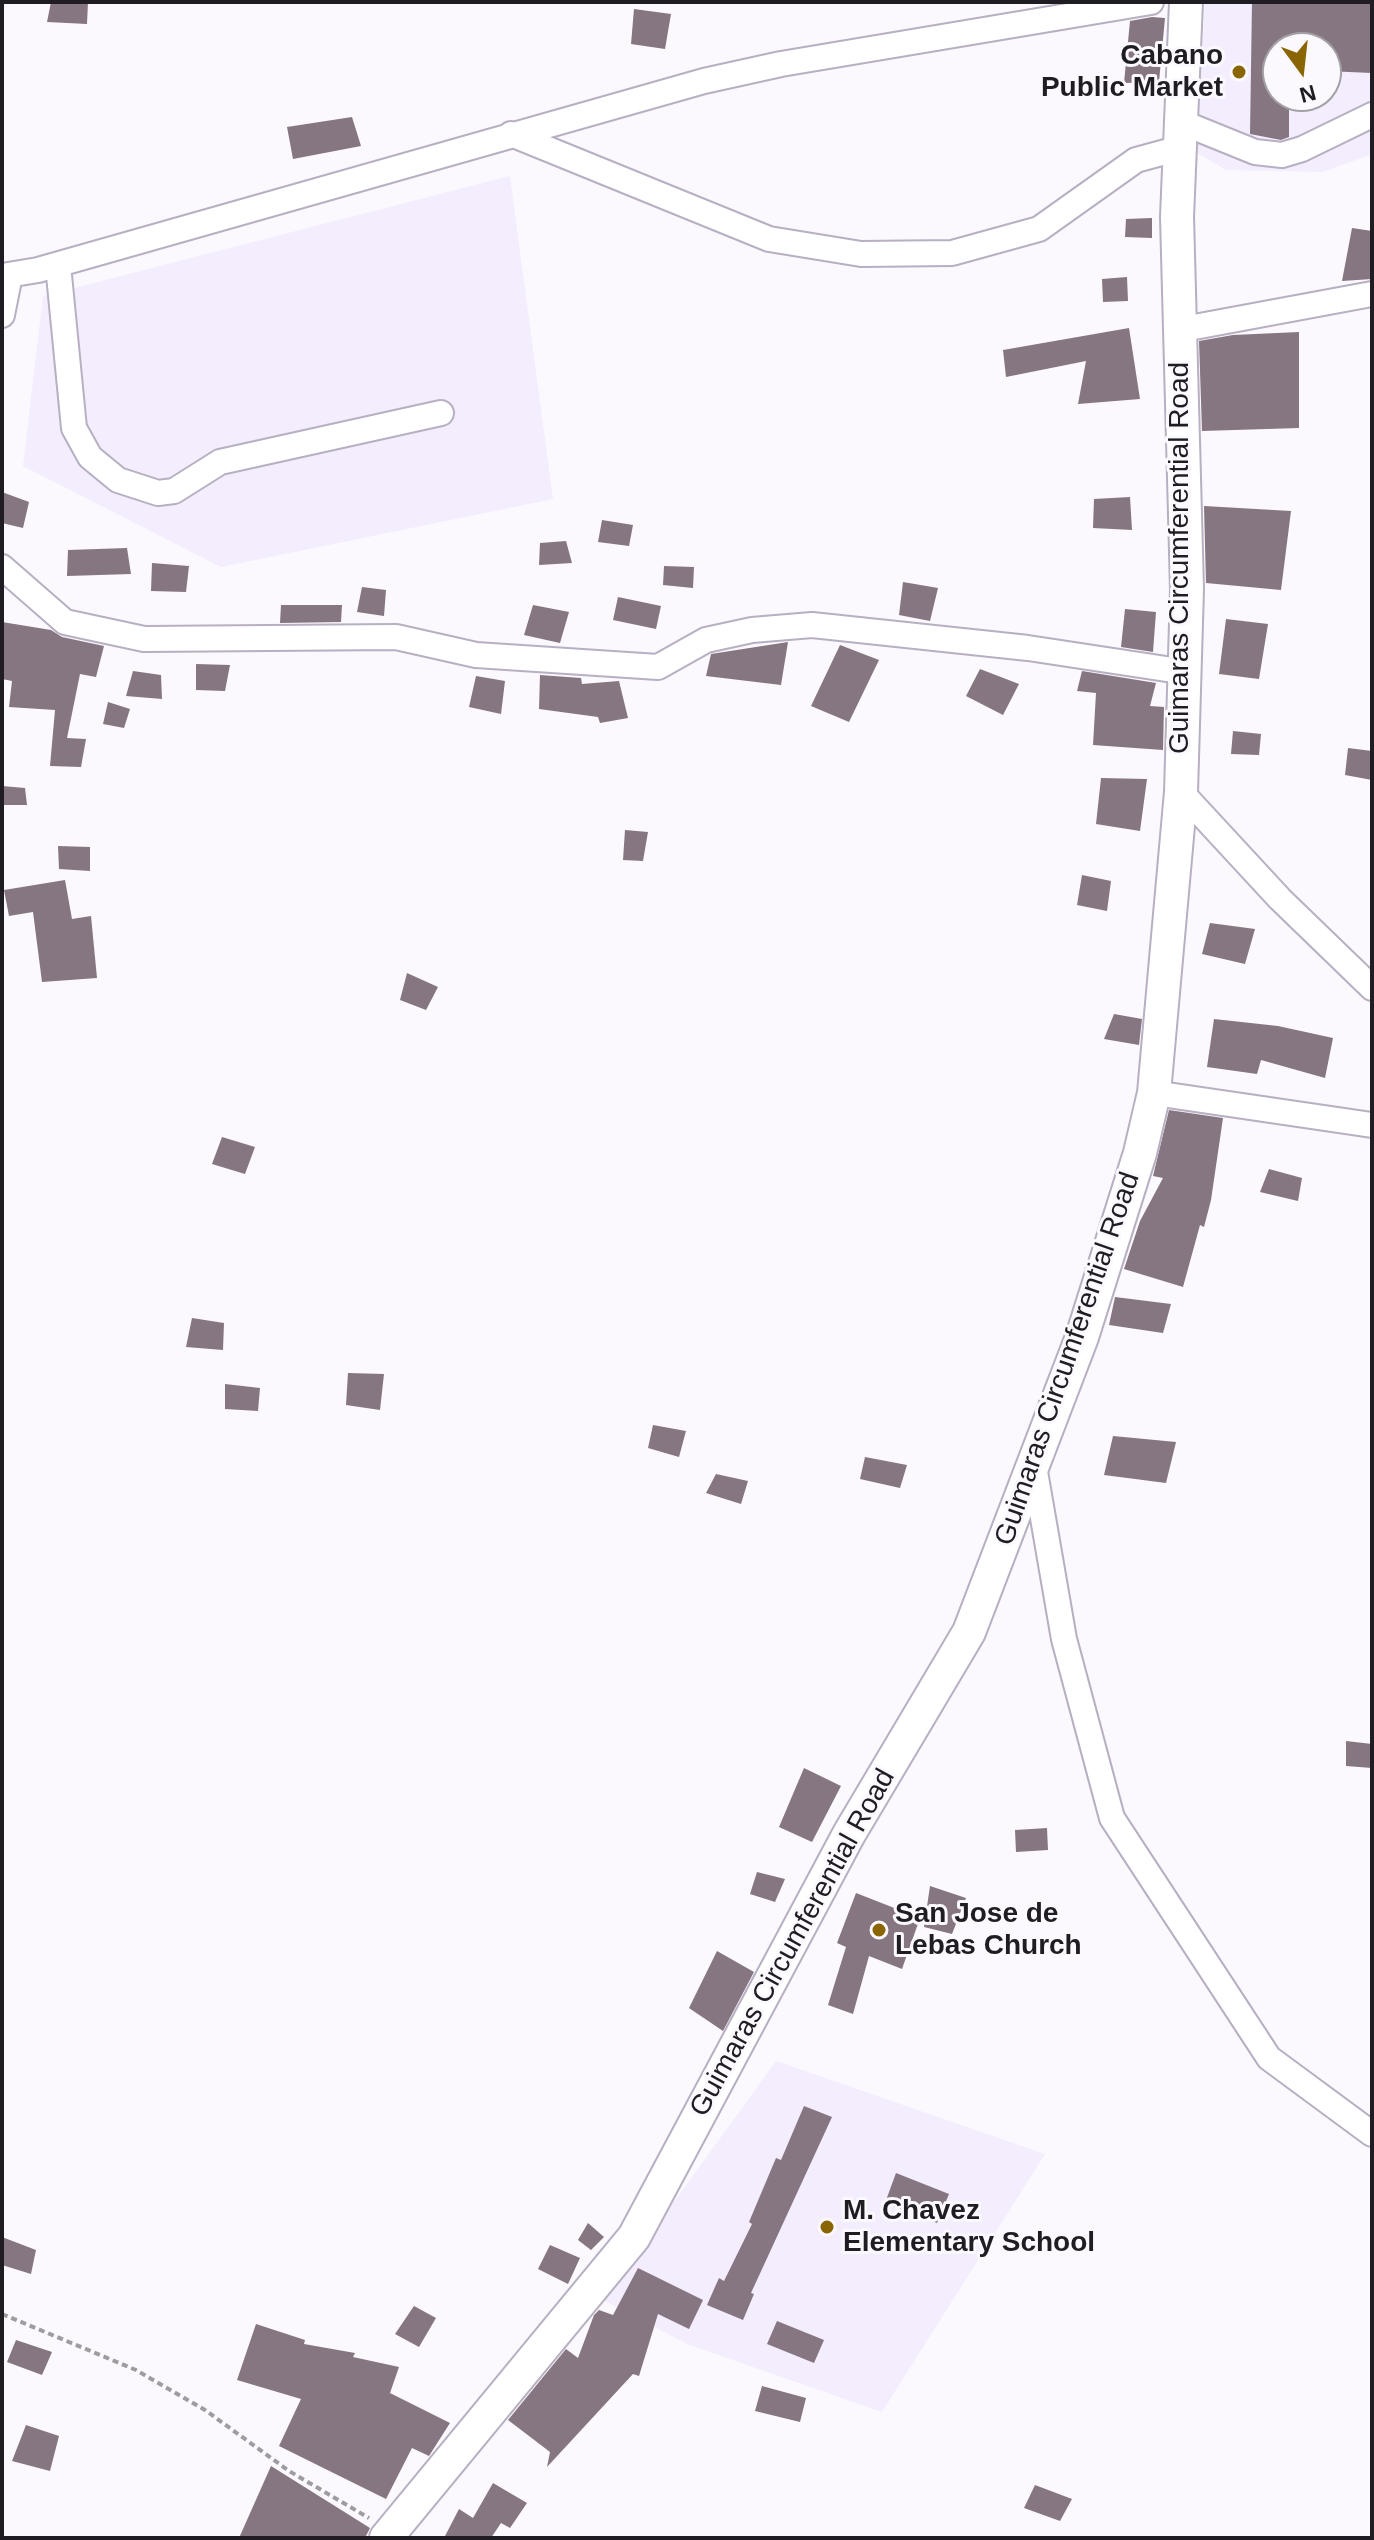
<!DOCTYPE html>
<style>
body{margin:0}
#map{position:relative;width:1374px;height:2540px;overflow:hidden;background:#fbf9fd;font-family:Arial,sans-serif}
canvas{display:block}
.frame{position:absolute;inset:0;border:4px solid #1f1d23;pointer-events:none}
.north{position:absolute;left:1262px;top:32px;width:80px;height:80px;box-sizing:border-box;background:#fbf9fd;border:2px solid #a3a1a6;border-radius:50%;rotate:165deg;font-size:22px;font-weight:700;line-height:32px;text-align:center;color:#1f1d23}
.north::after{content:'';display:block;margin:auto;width:28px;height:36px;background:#896503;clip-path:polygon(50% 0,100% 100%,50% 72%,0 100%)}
</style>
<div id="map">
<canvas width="1374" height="2540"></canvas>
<div class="frame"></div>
<div class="north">N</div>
</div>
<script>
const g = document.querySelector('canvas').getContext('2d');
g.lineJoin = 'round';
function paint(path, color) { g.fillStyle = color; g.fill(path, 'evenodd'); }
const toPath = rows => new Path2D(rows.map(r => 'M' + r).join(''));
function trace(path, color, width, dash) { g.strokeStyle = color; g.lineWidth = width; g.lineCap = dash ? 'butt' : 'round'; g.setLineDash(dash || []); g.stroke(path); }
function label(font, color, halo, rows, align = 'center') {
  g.font = font + ' Arial,sans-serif'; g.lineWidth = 6; g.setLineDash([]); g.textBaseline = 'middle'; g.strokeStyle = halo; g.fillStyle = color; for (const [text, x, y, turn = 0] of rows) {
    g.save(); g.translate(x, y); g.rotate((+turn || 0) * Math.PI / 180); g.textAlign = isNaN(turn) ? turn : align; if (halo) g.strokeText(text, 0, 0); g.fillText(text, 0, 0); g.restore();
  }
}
paint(toPath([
 [1205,2,1372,2,1372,154,1323,172,1226,170,1196,152],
 [1278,48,1326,48,1326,96,1278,96],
 [510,176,553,499,221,567,23,466,43,296],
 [776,2061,1045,2154,882,2412,687,2344,603,2300]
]), '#f3edfd');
paint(toPath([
 [51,2,88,2,87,24,47,22],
 [1252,2,1372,2,1372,73,1326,71,1326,48,1278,48,1278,96,1289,96,1289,137,1281,140,1250,134],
 [634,9,671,14,665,49,631,44],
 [1152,17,1165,18,1159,82,1124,83,1130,21],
 [352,117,361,146,293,159,287,127],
 [1152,218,1152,238,1125,237,1126,219],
 [1352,228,1372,231,1372,279,1342,281],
 [1127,277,1128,301,1103,302,1102,279],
 [1129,328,1140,399,1078,404,1086,361,1006,377,1003,350],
 [1299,332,1299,428,1202,431,1199,341,1233,335],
 [2,492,29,502,23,528,2,523],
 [1130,497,1132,530,1093,528,1094,499],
 [1204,506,1291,511,1281,590,1206,583],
 [602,520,633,525,629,546,598,542],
 [566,541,572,563,539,565,540,543],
 [127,548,131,574,67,576,68,550],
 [152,563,189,566,186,592,151,591],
 [664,566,694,567,693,588,663,585],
 [903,582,938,588,930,621,899,615],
 [362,587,386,590,384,616,357,612],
 [618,597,661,606,656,629,613,620],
 [281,605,342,605,341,622,280,623],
 [533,605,569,612,560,643,524,635],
 [1125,609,1156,612,1153,652,1121,647],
 [1226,619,1268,624,1259,679,1219,674],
 [2,622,51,630,62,637,104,646,96,677,80,674,67,738,86,739,81,767,50,766,55,710,9,707,12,681,2,679],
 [788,642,781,685,706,676,711,654],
 [840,645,879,660,849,722,811,706],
 [196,664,230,665,225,691,196,690],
 [980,669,1019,684,1003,715,966,696],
 [133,671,161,675,162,699,126,696],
 [1082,671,1156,683,1150,706,1164,707,1163,750,1093,745,1096,693,1077,691],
 [540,675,581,678,582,684,619,681,628,718,600,723,598,717,539,709],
 [476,676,505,681,501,714,469,707],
 [108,702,130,709,124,728,103,724],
 [1233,731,1261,734,1259,755,1231,754],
 [1348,748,1372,751,1372,780,1345,775],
 [1101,778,1147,779,1140,831,1096,824],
 [2,786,25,788,27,805,2,805],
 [625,830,648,832,643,861,623,860],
 [58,846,90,847,90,871,59,869],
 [1082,875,1111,881,1107,911,1077,905],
 [65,880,72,919,91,916,97,978,42,982,33,912,9,916,4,890],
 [1210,923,1255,929,1245,964,1202,954],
 [407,973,438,987,426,1010,400,1000],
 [1114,1014,1142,1019,1139,1045,1104,1039],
 [1214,1019,1278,1026,1333,1038,1325,1078,1261,1060,1257,1074,1207,1067],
 [1169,1110,1223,1118,1211,1200,1204,1227,1200,1225,1183,1287,1124,1269,1140,1221,1163,1178,1153,1176],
 [222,1137,255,1147,245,1174,212,1164],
 [1269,1169,1302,1178,1298,1201,1260,1192],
 [1115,1297,1171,1304,1163,1333,1109,1325],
 [192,1318,224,1323,223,1350,186,1347],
 [348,1373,384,1374,380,1410,346,1405],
 [225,1384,260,1388,258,1411,225,1409],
 [653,1425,686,1431,679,1457,648,1448],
 [1113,1436,1176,1442,1166,1483,1104,1475],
 [865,1457,907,1465,900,1488,860,1479],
 [716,1474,748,1481,741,1504,706,1493],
 [1346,1741,1372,1744,1372,1768,1346,1766],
 [804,1768,841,1786,812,1842,779,1827],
 [1047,1828,1048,1850,1016,1852,1015,1830],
 [757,1872,785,1879,775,1902,750,1894],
 [930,1886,966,1898,952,1934,924,1927],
 [856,1893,920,1918,902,1969,869,1956,853,2014,828,2005,846,1947,837,1943],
 [717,1951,754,1972,723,2031,689,2008],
 [804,2106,832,2117,751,2293,754,2294,743,2320,707,2305,719,2278,724,2281,752,2224,749,2222,776,2158,781,2160],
 [896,2173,949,2194,937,2223,885,2203],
 [588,2223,604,2237,591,2250,578,2240],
 [2,2237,36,2250,31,2274,2,2265],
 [550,2245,580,2258,568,2284,538,2269],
 [638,2268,703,2300,689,2329,658,2314,639,2376,633,2374,547,2467,550,2452,508,2420,566,2349,578,2358,594,2315,599,2310,613,2315],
 [414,2306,436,2318,419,2347,395,2334],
 [777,2321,824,2340,814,2363,767,2344],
 [256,2324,305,2340,304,2344,355,2353,353,2357,399,2367,390,2393,450,2423,429,2456,412,2448,386,2499,279,2446,301,2399,237,2380],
 [16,2340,52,2352,42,2375,7,2362],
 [762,2386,806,2398,800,2422,755,2411],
 [26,2425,59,2436,50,2471,12,2461],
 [271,2466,370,2528,365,2538,239,2538],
 [493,2483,527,2503,510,2528,501,2523,491,2538,444,2538,459,2509,473,2518],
 [1035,2485,1072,2499,1060,2521,1024,2508]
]), '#857682');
const minor = toPath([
 [1181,122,1255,152,1282,155,1302,149,1372,115],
 [511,134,769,239,861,254,952,253,1039,229,1136,160,1180,148],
 [58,265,74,428,90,457,118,480,158,493,174,491,220,462,441,413],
 [2,276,38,270,704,81,781,64,1151,2],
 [2,315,10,275],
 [1178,330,1372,294],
 [2,567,65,622,144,639,396,637,476,655,658,667,706,640,752,630,812,625,1028,648,1186,672],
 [1181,792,1280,899,1372,988],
 [1154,1093,1372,1125],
 [1034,1466,1064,1639,1112,1818,1269,2058,1372,2134]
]);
const major = toPath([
 [386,2538,634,2237,849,1834,969,1632,1082,1337,1140,1153,1154,1093,1181,792,1187,589,1177,217,1186,2]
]);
trace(minor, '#b7afc2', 28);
trace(major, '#b7afc2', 36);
trace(toPath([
 [2,2314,136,2370,205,2410,289,2471,369,2518]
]), '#9e9ca1', 4, [6, 4]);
trace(minor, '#fff', 24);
trace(major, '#fff', 32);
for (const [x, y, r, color] of [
 [1239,72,8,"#896503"],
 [879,1930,8,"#896503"],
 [827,2227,8,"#896503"]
]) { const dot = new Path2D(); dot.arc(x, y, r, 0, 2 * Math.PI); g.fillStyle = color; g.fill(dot); trace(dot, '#fbf9fd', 3); }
label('bold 28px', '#1f1d23', '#fbf9fd', [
 ["Cabano",1223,56,"right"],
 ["Public Market",1223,88,"right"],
 ["San Jose de",895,1914],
 ["Lebas Church",895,1946],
 ["M. Chavez",843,2211],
 ["Elementary School",843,2243]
], 'left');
label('28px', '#1f1d23', '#fbf9fd', [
 ["Guimaras Circumferential Road",1180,558,-90],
 ["Guimaras Circumferential Road",1068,1359,-71],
 ["Guimaras Circumferential Road",793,1943,-61]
]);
</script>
